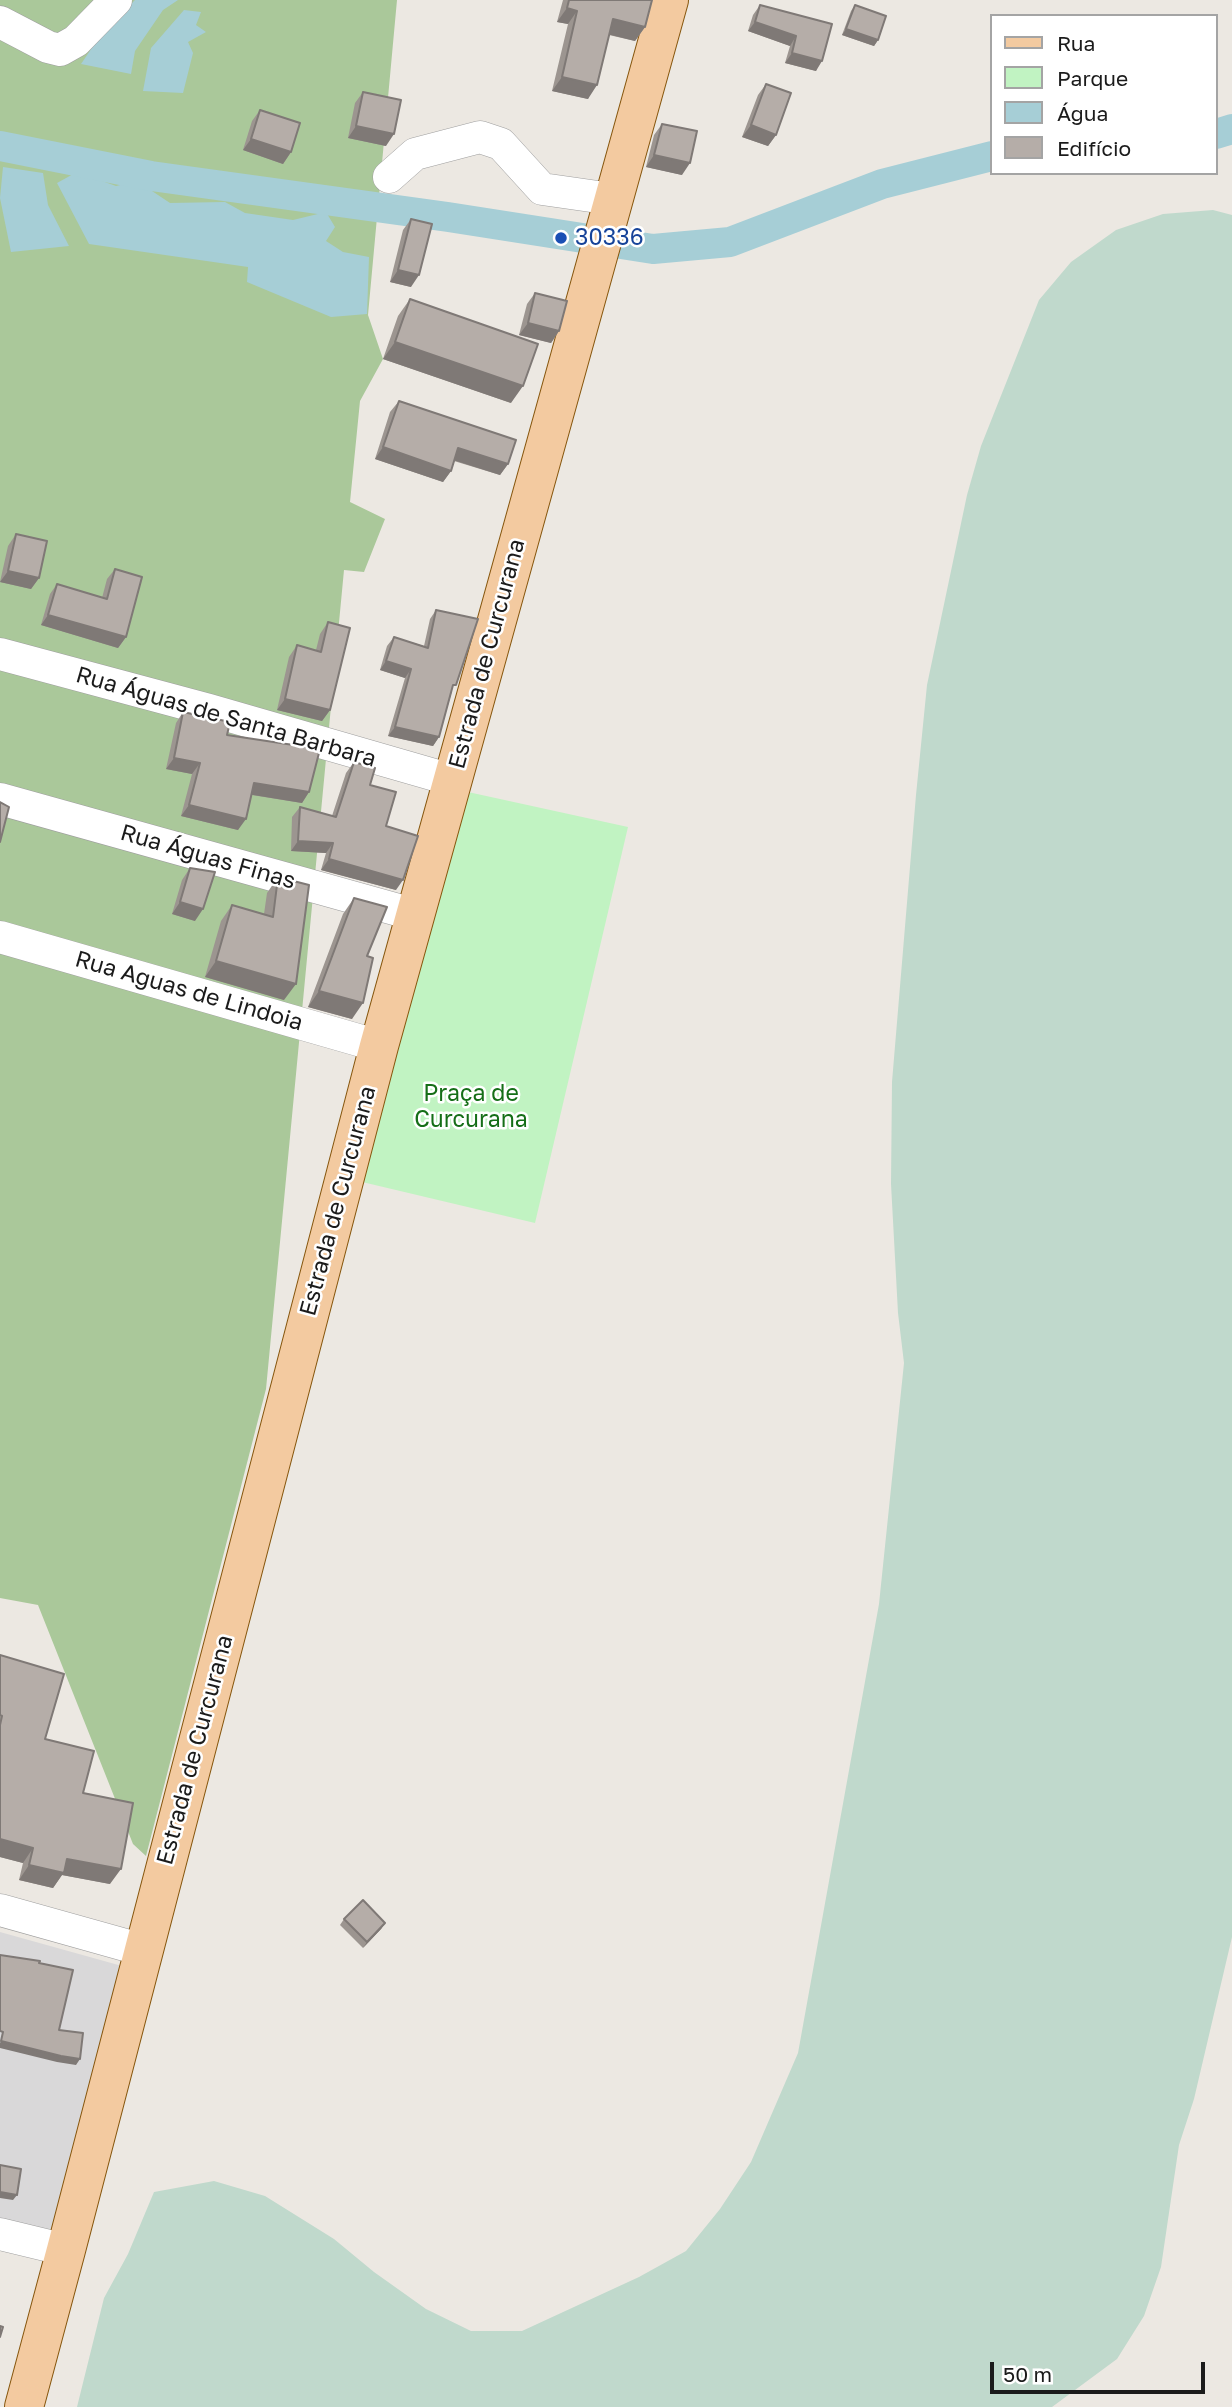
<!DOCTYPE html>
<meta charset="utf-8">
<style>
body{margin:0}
#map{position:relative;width:1232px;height:2407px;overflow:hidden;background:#ece8e2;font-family:"Golos Text",sans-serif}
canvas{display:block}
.legend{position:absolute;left:990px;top:14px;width:228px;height:161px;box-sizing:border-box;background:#fff;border:2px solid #a4a4a4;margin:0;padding:9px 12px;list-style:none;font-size:21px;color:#1b1b1b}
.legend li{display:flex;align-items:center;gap:14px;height:35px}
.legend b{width:35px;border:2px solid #a4a4a4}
.scale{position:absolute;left:990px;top:2362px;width:215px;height:32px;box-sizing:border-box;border:4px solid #1b1b1b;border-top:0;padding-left:9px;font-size:21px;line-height:24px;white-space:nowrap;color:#1b1b1b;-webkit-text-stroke:5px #fff;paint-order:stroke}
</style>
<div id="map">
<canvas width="1232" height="2407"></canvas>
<ul class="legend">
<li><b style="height:9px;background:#f3caa0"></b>Rua</li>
<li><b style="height:19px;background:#c1f3c2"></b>Parque</li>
<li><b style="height:19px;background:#a6ced6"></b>Água</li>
<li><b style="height:19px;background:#b5ada8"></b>Edifício</li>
</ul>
<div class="scale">50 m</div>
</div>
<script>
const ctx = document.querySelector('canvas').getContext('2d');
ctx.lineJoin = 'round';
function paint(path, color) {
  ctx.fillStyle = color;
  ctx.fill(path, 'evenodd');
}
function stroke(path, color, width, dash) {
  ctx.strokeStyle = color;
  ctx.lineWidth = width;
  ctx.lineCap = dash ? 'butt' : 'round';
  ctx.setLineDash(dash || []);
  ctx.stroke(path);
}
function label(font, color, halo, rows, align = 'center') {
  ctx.font = font + ' "Golos Text",sans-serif';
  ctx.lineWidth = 5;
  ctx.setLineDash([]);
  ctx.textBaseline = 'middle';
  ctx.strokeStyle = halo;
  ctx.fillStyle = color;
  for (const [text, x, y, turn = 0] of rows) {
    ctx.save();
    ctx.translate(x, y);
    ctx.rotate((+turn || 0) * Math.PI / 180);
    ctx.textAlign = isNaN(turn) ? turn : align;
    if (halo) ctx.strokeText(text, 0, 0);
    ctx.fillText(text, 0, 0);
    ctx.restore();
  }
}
const residential = new Path2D(`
 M0,1932l122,34 -67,270 -55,-14z`);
const forest = new Path2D(`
 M0,0h397l-29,315 15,44 -23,42 -10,101 35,17 -21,53 -20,-2 -78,819 -120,467 -13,-12 -95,-239 -38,-7z`);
const wetland = new Path2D(`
 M1213,210l19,5v1722l-38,162 -15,46 -18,122 -17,49 -27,43 -65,48h-975l27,-109 24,-44 26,-62 60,-11 51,15 69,43 40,33 52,37 45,22h51l117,-54 47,-26 34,-42 31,-47 47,-109 81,-449 25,-241 -6,-50 -7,-129 1,-102 24,-287 11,-110 40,-190 14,-49 58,-146 32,-38 45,-32 47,-16z`);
const park = new Path2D(`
 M468,792l160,35 -93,396 -177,-42z`);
const water = new Path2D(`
 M135,0h43l-15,10 -28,41 -4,23 -50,-10 21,-31z
 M184,10l17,2 -5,13 10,7 -18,10 5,11 -10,40 -40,-2 8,-43z
 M3,167l40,6 5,32 21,41 -58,6 -11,-54z
 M77,172l39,14 21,-5 33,22 55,-1 20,11 48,7 33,-8 9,15 -9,14 17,11 26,5 -2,57 -36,3 -84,-35 1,-15 -159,-23 -32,-61z`);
const canal = new Path2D(`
 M1216,134l16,-5
 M0,146l151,30 297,41 205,32 77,-7 152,-58 110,-28`);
const street = new Path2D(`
 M0,22l48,25 12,3 16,-9 40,-41
 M389,177l26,-23 65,-17 21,7 41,45 70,10
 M0,654l209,56 243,70
 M0,799l416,116
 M0,937l379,109
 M0,1910l143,40
 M0,2234l66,16`);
const primary = new Path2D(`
 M24,2407l42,-157 313,-1204 290,-1046`);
const wall = new Path2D(`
 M563,0h89l-7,27 -10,14 -26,-6 -21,64 -36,-8 16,-67 -11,-2z
 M760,5l72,19 -16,47 -31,-8 5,-17 -42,-15 5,-16z
 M855,5l23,35 -4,6 -32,-11 9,-24z
 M766,84l10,51 -8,11 -26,-9 16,-42z
 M363,92l23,54 -38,-8 7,-35z
 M260,110l31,42 -8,12 -40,-14 9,-29z
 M662,124l20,51 -36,-8 8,-32z
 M411,219v68l-21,-5 13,-52z
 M535,293l24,38 -8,12 -32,-8 8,-31z
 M410,299l101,104 -128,-44 15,-43z
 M399,401l109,63 -8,11 -46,-14 -3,10 -8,11 -68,-23 15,-47z
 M16,534l23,44 -8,11 -31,-7 8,-36z
 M115,569l11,68 -8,11 -77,-23 9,-31 7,-10 45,14 5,-19z
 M436,610l16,81 -13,46 -6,9 -45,-10 17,-58 -25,-8 7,-24 7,-9 30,9 6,-27z
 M328,622l2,88 -8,11 -45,-11 12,-53 8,-12 19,5 4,-16z
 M183,712l44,23 82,57 -7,11 -50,-8 -14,35 -57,-14 11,-42 -26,-5 10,-46z
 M354,762l16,23 16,41 10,64 -75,-20 5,-17 -35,-2 1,-34 8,-10 32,9 14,-43z
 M190,868l5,53 -23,-7 10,-34z
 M278,877l6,123 -79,-23 16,-56 11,-16 32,9 3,-21z
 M354,898l13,58 -15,63 -44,-12 35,-93z
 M0,1655l45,84 38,54 27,91 -48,-9 -9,13 -34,-8 4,-17 -23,-6z
 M344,1919l41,4 -4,6 -18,19 -23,-23z`);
const shadedWall = new Path2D(`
 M567,8l10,3 -9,13 -11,-2z
 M613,19l32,8 -10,14 -32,-8z
 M755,22l41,14 -6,10 -42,-15z
 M846,29l32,11 -4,6 -32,-11z
 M792,53l30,8 -6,10 -31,-8z
 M562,77l35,8 -9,14 -36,-8z
 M751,125l25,10 -8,11 -26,-9z
 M356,126l38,8 -8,12 -38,-8z
 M251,139l40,13 -8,12 -40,-14z
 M654,155l36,8 -8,12 -36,-8z
 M398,270l21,5 -8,12 -21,-5z
 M528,323l31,8 -8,12 -32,-8z
 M395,342l128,44 -12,17 -128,-44z
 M383,447l68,24 -8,11 -68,-23z
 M458,448l50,16 -8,11 -50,-16z
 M8,571l31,7 -8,11 -31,-7z
 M48,615l78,22 -8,11 -77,-23z
 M386,661l25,8 -6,9 -25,-8z
 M285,699l45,11 -8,11 -45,-11z
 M395,727l44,10 -6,9 -45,-10z
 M174,758l26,5 -8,11 -26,-5z
 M254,783l55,9 -7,11 -55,-9z
 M189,805l57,14 -8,11 -57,-14z
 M298,841l35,2 -7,10 -35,-2z
 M329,859l74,21 -7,10 -75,-20z
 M180,902l23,7 -8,12 -23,-7z
 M216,961l80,23 -12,16 -79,-23z
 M319,991l44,12 -11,16 -44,-12z
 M0,1839l33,9 -10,15 -23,-6z
 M67,1859l54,10 -11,15 -48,-9 -9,13 -34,-8 10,-15z
 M385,1923l-4,6 -18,19 4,-6z
 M1,2041l79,18 -4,6 -19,-3 -57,-14v-5z
 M0,2192l17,3 -4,5 -13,-2z`);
const building = new Path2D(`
 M569,0h83l-7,27 -32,-8 -16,66 -35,-8 15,-66 -10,-3z
 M760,5l72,19 -10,37 -30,-8 4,-17 -41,-14z
 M855,5l31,11 -8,24 -32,-11z
 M766,84l25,9 -15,42 -25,-10z
 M363,92l38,8 -7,34 -38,-8z
 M260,110l40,13 -9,29 -40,-13z
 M662,124l35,7 -7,32 -36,-8z
 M411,219l21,5 -13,51 -21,-5z
 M535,293l32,8 -8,30 -31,-8z
 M410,299l128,45 -15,42 -128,-44z
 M399,401l117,39 -8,24 -50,-16 -7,23 -68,-24z
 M16,534l31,7 -8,37 -31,-7z
 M115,569l27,8 -16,60 -78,-22 9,-31 50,15z
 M436,610l42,9 -22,66h-3l-14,52 -44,-10 16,-58 -25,-8 8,-24 34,11z
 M328,622l22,6 -20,82 -45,-11 12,-54 24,7z
 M183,712l47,10 -3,13 93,14 -11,43 -55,-9 -8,36 -57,-14 11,-42 -26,-5z
 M354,762l21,6 -5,17 26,7 -10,34 32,10 -15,44 -74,-21 4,-16 -35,-2 2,-34 36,10z
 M0,802l9,5 -9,35z
 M190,868l25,4 -12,37 -23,-7z
 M278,877l31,8 -13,99 -80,-23 16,-56 41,12z
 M354,898l33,9 -20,49 6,2 -10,45 -44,-12z
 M0,1655l64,19 -19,65 49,12 -11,42 50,10 -12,66 -54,-10 -3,14 -35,-8 4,-17 -33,-9v-114l2,-9 -2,-1z
 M363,1900l22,23 -18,19 -23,-23z
 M0,1955l40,6 -1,2 34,7 -14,60 24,3 -3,26 -19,-3 -60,-15 2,-9 -3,-1z
 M0,2165l21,4 -4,26 -17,-3z
 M0,2326l3,1 -3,10z`);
const markers = [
 [561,238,7,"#1a4fb4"]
];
const transitNames = [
 ["30336",575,238]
];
const streetNames = [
 ["Estrada de Curcurana",487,654,-75],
 ["Rua Águas de Santa Barbara",226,717,16],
 ["Rua Águas Finas",208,857,16],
 ["Rua Aguas de Lindoia",189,991,16],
 ["Estrada de Curcurana",338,1201,-75],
 ["Estrada de Curcurana",195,1750,-75]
];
const parkNames = [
 ["Praça de",471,1094],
 ["Curcurana",471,1120]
];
paint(residential, '#d9d8d9');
paint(forest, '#aac89a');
paint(wetland, '#c0d9cc');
paint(park, '#c1f3c2');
paint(water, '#a6ced6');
stroke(canal, '#a6ced6', 30);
stroke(street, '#9f9f9f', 33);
stroke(primary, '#86560d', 40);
stroke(street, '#fff', 32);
stroke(primary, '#f3caa0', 38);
paint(wall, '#9c9590');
paint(shadedWall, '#7f7976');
paint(building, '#b5ada8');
stroke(building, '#7f7976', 2);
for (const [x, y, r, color] of markers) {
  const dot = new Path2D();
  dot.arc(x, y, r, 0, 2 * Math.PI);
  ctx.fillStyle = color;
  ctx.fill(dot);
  stroke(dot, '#fff', 2.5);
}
label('23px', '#164399', '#fff', transitNames, 'left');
label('23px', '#1b1b1b', '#fff', streetNames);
label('23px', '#156e17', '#fff', parkNames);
</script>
